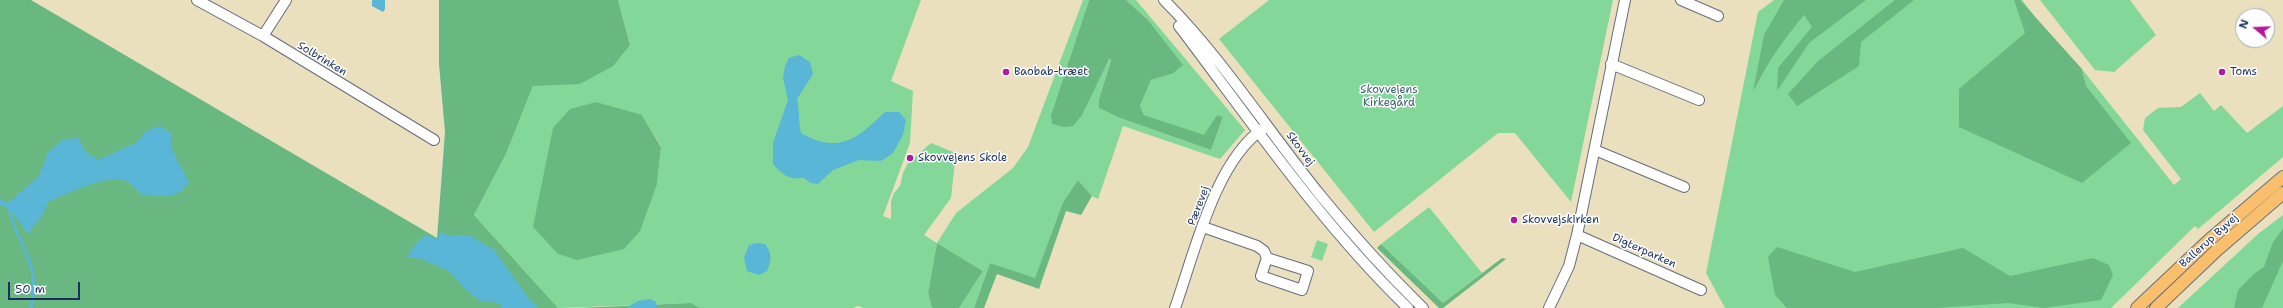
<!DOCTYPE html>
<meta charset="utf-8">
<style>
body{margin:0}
#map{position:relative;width:2283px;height:308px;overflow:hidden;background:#ebe0bd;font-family:"Shantell Sans",sans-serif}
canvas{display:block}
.north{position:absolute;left:2235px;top:8px;width:40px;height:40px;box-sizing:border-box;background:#fff;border:1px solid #a4acbf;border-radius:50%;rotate:289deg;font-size:11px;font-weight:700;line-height:16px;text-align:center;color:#1b2f5e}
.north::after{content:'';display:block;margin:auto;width:14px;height:18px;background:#b5179e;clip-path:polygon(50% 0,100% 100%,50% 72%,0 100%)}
.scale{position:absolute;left:8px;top:282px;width:72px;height:18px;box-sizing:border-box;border:2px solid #1b2f5e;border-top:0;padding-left:5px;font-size:12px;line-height:14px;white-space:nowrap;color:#1b2f5e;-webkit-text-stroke:3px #fff;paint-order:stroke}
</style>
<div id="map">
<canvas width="2283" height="308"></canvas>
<div class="north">N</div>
<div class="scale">50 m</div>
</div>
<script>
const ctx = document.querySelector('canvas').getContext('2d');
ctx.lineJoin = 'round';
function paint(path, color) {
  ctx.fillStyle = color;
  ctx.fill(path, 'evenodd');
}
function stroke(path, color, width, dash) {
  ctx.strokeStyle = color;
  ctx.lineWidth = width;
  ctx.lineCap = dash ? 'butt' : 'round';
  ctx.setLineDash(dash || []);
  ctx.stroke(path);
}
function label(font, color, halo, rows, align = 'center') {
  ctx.font = font + ' "Shantell Sans",sans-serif';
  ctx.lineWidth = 3;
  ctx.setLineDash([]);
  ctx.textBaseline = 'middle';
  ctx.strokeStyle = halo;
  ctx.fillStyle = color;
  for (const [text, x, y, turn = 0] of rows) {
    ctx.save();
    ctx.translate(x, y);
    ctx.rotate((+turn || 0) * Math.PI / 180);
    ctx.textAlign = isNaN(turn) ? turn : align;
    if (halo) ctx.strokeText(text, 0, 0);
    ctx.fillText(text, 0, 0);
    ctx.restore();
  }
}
const green = new Path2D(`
 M618,0h303l-30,81 22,10 -3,52 -27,73 8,3v-18l3,-8 6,-7 3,-13 5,-10 23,-20 27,11 -3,7 -4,37 -27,37 13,8 19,-30 57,-45 15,-21 55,-147h6l-38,115 55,-54 5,-2 -12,40v9l21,10 91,32 12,-33 -6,-2 -13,21 -60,-21 -4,-9 11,-26 21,-6 -25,-55 -21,-19h10l109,130 -25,29 -97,-33 -25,73 -6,-3 -14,-16 -15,22 -28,77 -45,-16 -16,45h-15l24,-37 -46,-28 -9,50 4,15h-68l-6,-2 -5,2h-153l-9,-5 -133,5 -84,-93 32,-61 27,-68 14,-2 83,-39zM642,115l19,31 -4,38z
 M1269,0h344l-42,202 -56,-69h-17l-124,99 -155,-193z
 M1774,0h248l63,81 -3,-12 92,116 7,-6 -38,-49 2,-12 13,-10 23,-1 19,-14 14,18 7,-6 26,28 36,-27v51l-85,72 -3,-3 -84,82h-386l-19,-35 52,-261z
 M2040,0h90l26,35 -42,37 -19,-2z
 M1429,207l53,66 -39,30 -62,-59z
 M2283,215v93h-105l80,-74z
 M1317,240l11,4 -6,17 -11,-4z`);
const forest = new Path2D(`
 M0,0h31l406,238 8,-106 -6,-68v-64h179l12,45 -17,21 -33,18 -47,2 -27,68 -32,61 84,93h-558z
 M1089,0h37l21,19 36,46 -11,9 -21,6 -11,26 4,9 60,20 13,-20 6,2 -12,33 -91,-32 -21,-10v-9l12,-39 -2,-1 -27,56 -9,11 -8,1 -13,-3 -1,-9z
 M1784,0h82l-57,43 -32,48 1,-23 34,-41 -8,-12c-21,25 -37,48 -51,77l11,-57z
 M1895,0h19l-53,42 -2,24 -62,40 -9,-12 30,-33z
 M2014,0h6l62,69 4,17 45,57 -49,40 -123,-56v-38l66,-56z
 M596,102l46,13 19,32 -4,37 -17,47 -16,18 -47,11 -19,-6 -25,-27 20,-99 17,-19z
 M1078,180l14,16 -11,19 -15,-4 -27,78 -42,-15 -13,34h-10l16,-45 45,15 28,-76z
 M2283,229v32l-21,47h-28l4,-18 16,-16 10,-7 9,-25z
 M937,243l46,28 -24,37h-27l-4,-15z
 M1381,244l62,59 59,-45 4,1 -63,49h-4l-62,-60z
 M1777,247l78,25 108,-24 47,28 83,-18 16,7 4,10 -12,25 -57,8 -36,-5 -71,5h-150l-12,-13 -7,-38z
 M691,303l9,5h-123z`);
const water = new Path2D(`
 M372,0h13v9l-2,3 -11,-6z
 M799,55l11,7 3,12 -16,25c3,12 1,22 4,34 38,22 57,5 84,-21h14l7,8 -3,15 -10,18 -12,8 -22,-1 -26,10 -15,14 -7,-1 -7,-5c-15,2 -21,-3 -31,-14v-21l15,-43 -5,-22 2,-12 4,-8z
 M160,126l12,8 -1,14 18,34c-11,19 -30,14 -49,12 -4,-6 -9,-11 -16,-14 -15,-6 -61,15 -76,22l-5,12 -15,20 -18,-25 -10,-4v-6l8,4 31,-27 9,-24 16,-13 14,-1 9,15 11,7 39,-18 9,-11z
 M440,231l8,5 21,-1 25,15 36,50 9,8h-38v-3l-11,-4 -8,1 -16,-12 -17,-19 -28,-12 -13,-2 3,-7 13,-15 14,4z
 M758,243l7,1c8,11 6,16 2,27l-8,4 -12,-4 -3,-13 5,-13z
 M650,299l6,3 1,6h-31l12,-7z`);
const stream = new Path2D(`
 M9,209c10,42 32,50 22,99`);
const minor = new Path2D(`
 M197,0l66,36 171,104
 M1164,0c59,59 104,131 157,196 32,39 66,77 102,112
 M1681,0l37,16
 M1179,26c73,96 142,198 229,282
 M263,36l23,-36
 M1611,64l88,36
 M1595,150l89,37
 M1203,227l54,19 7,5 3,7 41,13 -6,19 -41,-14 6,-18
 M1577,235l124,55
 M1175,308c19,-53 40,-148 89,-180
 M1549,308l20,-42 8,-31 48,-235`);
const major = new Path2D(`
 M2137,308l71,-67 75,-64
 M2156,308l61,-58 66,-57`);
const markers = [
 [1006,72,4,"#b5179e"],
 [2222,72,4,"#b5179e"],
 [910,158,4,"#b5179e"],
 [1514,220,4,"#b5179e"]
];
const streetNames = [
 ["Solbrinken",322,59,31],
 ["Skovvej",1300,149,53],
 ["Pærevej",1199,206,-69],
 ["Ballerup Byvej",2209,241,-42],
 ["Digterparken",1644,251,24]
];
const poiNames = [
 ["Baobab-træet",1014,72],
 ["Toms",2230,72],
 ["Skovvejens Skole",918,158],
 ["Skovvejskirken",1522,220]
];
const parkNames = [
 ["Skovvejens",1389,90],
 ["Kirkegård",1389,103]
];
paint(green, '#82d799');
paint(forest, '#69b881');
paint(water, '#59b6d7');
stroke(stream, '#59b6d7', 3);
stroke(minor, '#646d7f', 12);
stroke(major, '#646d7f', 14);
stroke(minor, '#fff', 10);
stroke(major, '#f9bf6d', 12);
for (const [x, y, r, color] of markers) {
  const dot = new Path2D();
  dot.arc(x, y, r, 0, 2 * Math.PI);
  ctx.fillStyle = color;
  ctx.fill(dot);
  stroke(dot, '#fff', 1.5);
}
label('11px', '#1b2f5e', '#fff', streetNames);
label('11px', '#1b2f5e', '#fff', poiNames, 'left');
label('11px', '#3a6170', '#fff', parkNames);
</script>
